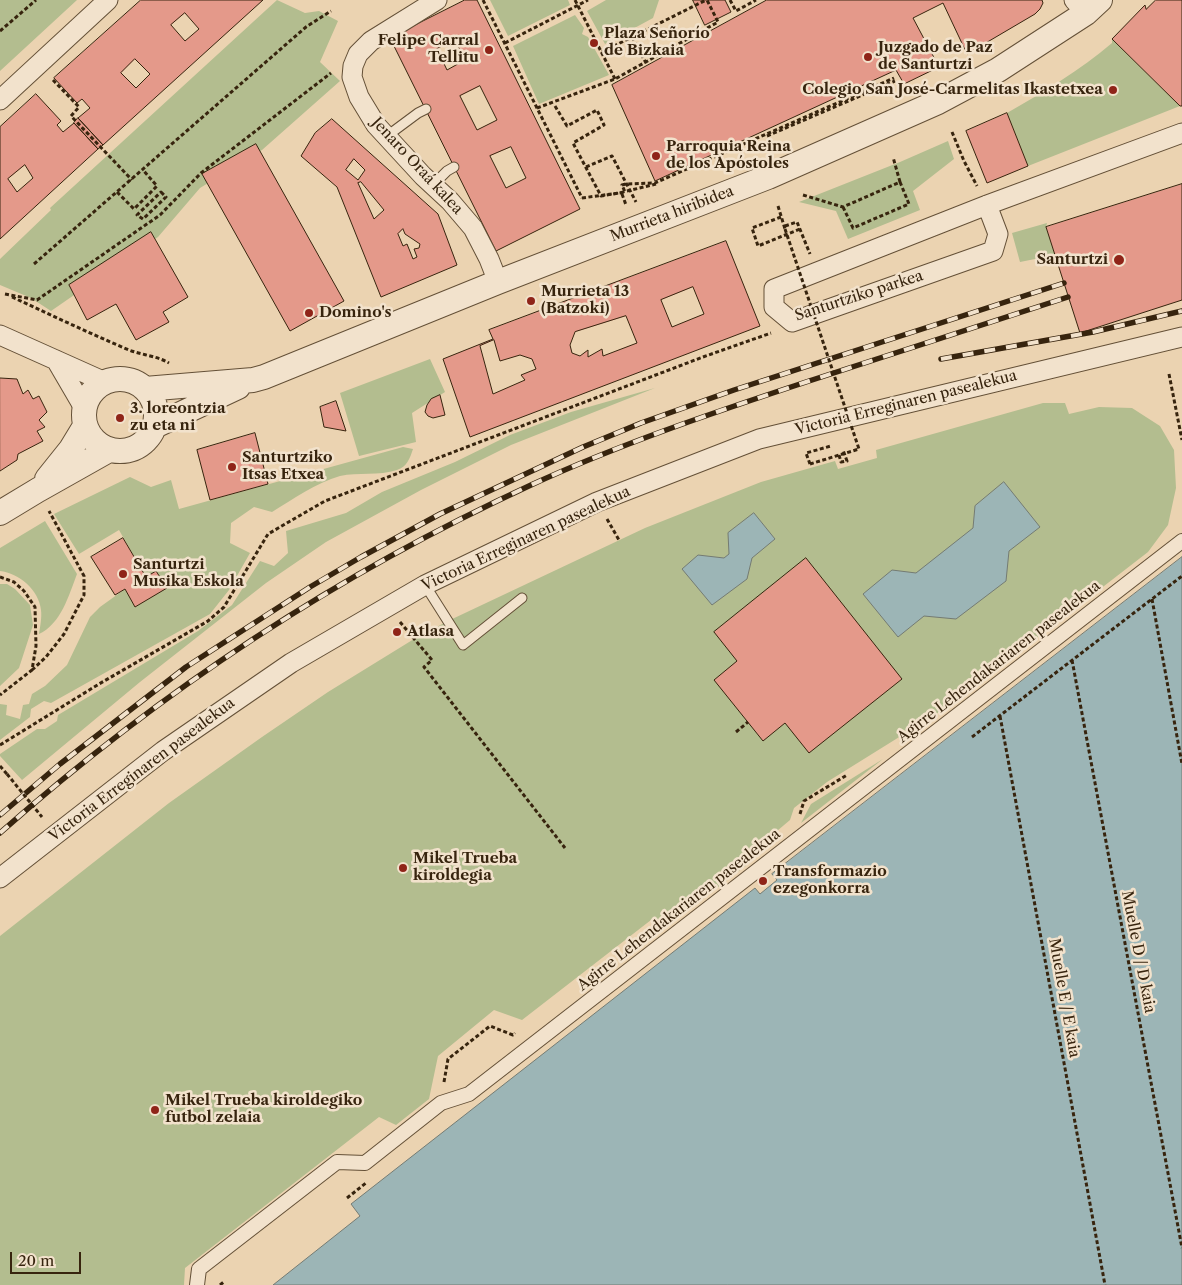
<!DOCTYPE html>
<meta charset="utf-8">
<style>
body{margin:0}
#map{position:relative;width:1182px;height:1285px;overflow:hidden;background:#ebd3b1;font-family:"Libre Caslon Text",serif}
canvas{display:block}
.scale{position:absolute;left:10px;top:1252px;width:71px;height:22px;box-sizing:border-box;border:2px solid #37240e;border-top:0;padding-left:6px;font-size:15px;line-height:18px;white-space:nowrap;color:#37240e;-webkit-text-stroke:4px #f2e2cc;paint-order:stroke}
</style>
<div id="map">
<canvas width="1182" height="1285"></canvas>
<div class="scale">20 m</div>
</div>
<script>
const ctx = document.querySelector('canvas').getContext('2d');
ctx.lineJoin = 'round';
function paint(path, color) {
  ctx.fillStyle = color;
  ctx.fill(path, 'evenodd');
}
function stroke(path, color, width, dash) {
  ctx.strokeStyle = color;
  ctx.lineWidth = width;
  ctx.lineCap = dash ? 'butt' : 'round';
  ctx.setLineDash(dash || []);
  ctx.stroke(path);
}
function label(font, color, halo, rows, align = 'center') {
  ctx.font = font + ' "Libre Caslon Text",serif';
  ctx.lineWidth = 5;
  ctx.setLineDash([]);
  ctx.textBaseline = 'middle';
  ctx.strokeStyle = halo;
  ctx.fillStyle = color;
  for (const [text, x, y, turn = 0] of rows) {
    ctx.save();
    ctx.translate(x, y);
    ctx.rotate((+turn || 0) * Math.PI / 180);
    ctx.textAlign = isNaN(turn) ? turn : align;
    if (halo) ctx.strokeText(text, 0, 0);
    ctx.fillText(text, 0, 0);
    ctx.restore();
  }
}
const green = new Path2D(`
 M0,0h77l-77,71z
 M277,0l28,13 14,-2 19,10 -18,41 20,19 -78,69 -62,38 -42,49 -107,74 -20,-13 -31,-13v-26l51,-49 -1,-2z
 M490,0h78l2,5 -62,31z
 M606,0h53l-6,18 -48,26 -18,-33z
 M575,15l9,13 -2,6 6,3 21,38 -70,29 -26,-58z
 M1112,39l68,67 -152,60 -21,-53c37,-21 73,-43 105,-70z
 M948,141l6,18 -41,32 7,19 -72,29 -12,-28 -37,-9 101,-40z
 M1047,223l-1,4 9,28 -35,7 -8,-29z
 M430,359l15,33 -33,21 4,29 -57,14 -19,-63z
 M655,388l-144,57 -90,45 -95,52 -60,41 -126,99 -118,98 -22,-24v-2l37,-25h8l12,-8 1,-6 140,-84 34,-26 28,-44 14,5 14,-13 -2,-22 60,-18 36,-21 73,-30 55,-27 61,-23z
 M1043,403h22l4,11 30,-7 33,1 28,18 14,24 2,38 -8,37 -20,27 -199,154 -122,76 -33,26 -4,12 -26,22 -3,12 -101,78 -9,-12 -129,100 -28,-10 -56,46 -9,43 -33,26 -17,-8 -194,151 -1,17h-184v-349l169,-133 93,-66 66,-45 86,-53 34,-18 197,-93 116,-46 74,-21 3,8 39,-11 -1,-8z
 M403,447l10,2c-3,9 -6,18 -16,21 -18,6 -39,2 -57,6 -24,7 -47,23 -68,36l-18,-5 -23,16 -1,20 20,10 -21,37 -19,24 -159,89 -7,-2 -13,8 -1,8 -30,23v-36l7,1 -1,10 14,4 3,-14 6,-1 3,-10 13,-8 22,-21 23,-48 10,-10 25,-18 11,17 30,-18 -10,-17 -10,6 -27,-47 -40,24 -25,-40 76,-37 21,10 20,-7 8,29z
 M45,521l32,53c-8,21 -16,50 -38,60 1,-7 3,-16 2,-24 -2,-20 -22,-37 -41,-39v-23z
 M0,584h7l8,5 15,16 3,20 -14,43 -19,18z
 M883,759l-82,64 10,-19z`);
const water = new Path2D(`
 M1004,482l36,45 -31,24 -3,30 -50,38 -32,-3 -26,21 -35,-43 29,-24 24,3 57,-45 2,-22z
 M754,513l21,26 -23,19 -5,21 -35,26 -30,-36 16,-14 26,3 5,-4 -1,-21z
 M1182,557v728h-909l87,-69 -9,-12 404,-316 5,6 17,-14 -5,-6z`);
const building = new Path2D(`
 M141,0h122l-160,145 -25,-27 12,-10 -8,-9 -5,4 -23,-25zM185,13l14,16 -14,12 -14,-16zM135,59l15,15 -14,14 -15,-15z
 M465,0h12l103,209 -84,42 -106,-213zM455,40l10,20 -18,10 -10,-21zM480,86l17,34 -20,10 -17,-34zM511,147l15,31 -20,10 -16,-32z
 M693,0h32l6,12 -26,13z
 M767,0h275l1,3 -3,6 -5,5 -68,40 -24,-51 -30,15 26,49 -35,17 -8,-14 -241,111 -43,-96z
 M1156,0h26v106h-2l-68,-67 33,-34 1,4z
 M36,94l25,27 -4,4 6,7 11,-9 24,26 -98,90v-112zM25,165l8,13 -16,14 -9,-13z
 M1007,113l21,53 -41,17 -21,-52z
 M78,118l25,27 -5,4 -24,-26z
 M332,119l106,95 19,51 -76,32 -44,-110 -36,-31 14,-23zM354,159l11,11 -7,10 -12,-10zM361,182l23,28 -10,9 -16,-36zM403,229l2,5 15,10 -1,4 -5,1 3,8 -4,2 -6,-15 -4,2 -5,-12z
 M256,144l88,157 -54,30 -88,-157z
 M1182,184v116l-102,33 -34,-106z
 M151,232l37,65 -25,15 6,10 -33,18 -20,-36 -29,16 -18,-35z
 M726,241l34,85 -290,111 -27,-78 50,-20 -4,-9zM693,287l11,27 -32,13 -11,-27zM626,316l11,27 -34,13 -1,-7 -14,8v-7l-8,6 -8,-3 -2,-8 5,-13zM494,340l6,21 20,-6 12,4 4,10 -15,6 4,5 -32,14 -13,-48z
 M0,378l17,1 6,15 5,-4 5,9 6,-3 8,16 -8,8 6,7 -8,4 6,10 -25,13 -1,6 -17,11z
 M440,395l5,20 -12,3 -5,-2 -3,-4 2,-7 4,-6z
 M336,401l10,30 -22,-4 -4,-20z
 M255,433l13,51 -58,16 -13,-50z
 M123,538l23,39 10,-6 11,17 -32,19 -10,-18 -10,6 -24,-38z
 M806,558l96,121 -93,74 -24,-30 -22,18 -49,-61 23,-19 -23,-29z`);
const path = new Path2D(`
 M483,0l99,198
 M575,0l40,79
 M730,0l6,11 20,-11
 M0,31l36,-31
 M632,37l14,26
 M505,43l83,-43
 M602,52l104,-52
 M53,80l26,27 -8,9 61,64
 M555,106l12,20 30,-16 7,15 -31,18 28,53 24,-4 -3,-7 4,-1 29,-1 239,-105
 M537,108l78,-29 103,-57 -11,-22
 M952,132l12,29 13,25
 M767,136l128,-55
 M586,167l26,-11 24,46
 M117,192l17,17 23,-23 -14,-16
 M161,192l5,5 -23,22 -6,-4z
 M622,194l4,11
 M803,195l40,12 57,-25 -7,-25
 M778,206l7,23
 M843,207l10,21 56,-24 -9,-22
 M781,217l-29,11 6,18 42,-17
 M785,226l12,-4 13,32
 M34,264l272,-237 25,-16
 M5,294l32,6 123,-85 41,-42 130,-100
 M12,297c39,18 77,36 117,53 13,5 28,6 40,13
 M1169,374l13,66
 M839,455l2,7 6,-1 -4,-11
 M810,464l-4,-11 25,-7
 M607,519l12,21
 M0,577l14,5 10,9 11,16 1,39 -4,24 -32,25
 M1152,599l30,165
 M400,622l32,38 -8,7 141,181
 M1072,660l110,588
 M32,670l14,-13 18,-23 20,-39v-19l-35,-65
 M1000,716l105,569
 M736,732l12,-10
 M972,737l210,-161
 M0,745l99,-61 109,-63 16,-14 44,-73 57,-33 378,-144 68,-24
 M0,766l7,8
 M800,814l4,-13 43,-26
 M444,1082l4,-23 42,-33 23,9 2,-2
 M347,1198l19,-15
 M220,1285l5,-4`);
const service = new Path2D(`
 M387,136l31,-23 8,-4
 M433,185l14,-14 7,-4
 M425,585l38,60 59,-47`);
const pedestrian = new Path2D(`
 M197,1285l2,-16 138,-107 28,1 76,-60 28,-9 713,-553`);
const minor = new Path2D(`
 M437,0l-66,41 -13,13 -5,12 -1,11 7,20 17,28 47,51 27,25 23,27 16,31 9,23
 M1074,0l12,13
 M0,100l108,-100
 M987,205l11,29 -5,17 -201,71 -18,-15v-18l213,-84 195,-72
 M0,335l105,47
 M56,360l28,48
 M0,878l163,-127 128,-88 134,-78 172,-83 162,-63 423,-102`);
const tertiary = new Path2D(`
 M84 415a36 36 0 1 1 72 0a36 36 0 1 1-72 0Z
 M145,389l108,-9 11,-3 234,-95 270,-105 170,-75 60,-32 88,-57 14,-13
 M155,426l83,-39
 M47,479l24,-30 14,-23
 M0,513l38,-23 71,-40`);
const rail = new Path2D(`
 M941,359l152,-27 89,-21
 M0,815l60,-51 126,-97 124,-80 51,-30 79,-43 143,-67 58,-24 93,-33 330,-107
 M0,833c159,-141 338,-259 531,-348 89,-41 184,-73 278,-104 86,-28 173,-56 259,-84`);
const pathBridge = new Path2D(`
 M582,198l37,-5 37,-9
 M785,229l74,220 -49,15
 M7,774l35,43`);
const markers = [
 [594,43,5,"#8f2418"],
 [489,50,5,"#8f2418"],
 [868,57,5,"#8f2418"],
 [1113,90,5,"#8f2418"],
 [656,156,5,"#8f2418"],
 [1119,260,6,"#8f2418"],
 [531,301,5,"#8f2418"],
 [309,313,5,"#8f2418"],
 [120,418,5,"#8f2418"],
 [232,467,5,"#8f2418"],
 [123,574,5,"#8f2418"],
 [397,632,5,"#8f2418"],
 [403,868,5,"#8f2418"],
 [763,881,5,"#8f2418"],
 [155,1110,5,"#8f2418"]
];
const poiNames = [
 ["Plaza Señorío",604,34],
 ["de Bizkaia",604,51],
 ["Felipe Carral",479,41,"right"],
 ["Tellitu",479,58,"right"],
 ["Juzgado de Paz",878,48],
 ["de Santurtzi",878,65],
 ["Colegio San José-Carmelitas Ikastetxea",1103,90,"right"],
 ["Parroquia Reina",666,147],
 ["de los Apóstoles",666,164],
 ["Santurtzi",1108,260,"right"],
 ["Murrieta 13",541,292],
 ["(Batzoki)",541,309],
 ["Domino's",319,313],
 ["3. loreontzia",130,409],
 ["zu eta ni",130,426],
 ["Santurtziko",242,458],
 ["Itsas Etxea",242,475],
 ["Santurtzi",133,565],
 ["Musika Eskola",133,582],
 ["Atlasa",407,632],
 ["Mikel Trueba",413,859],
 ["kiroldegia",413,876],
 ["Transformazio",773,872],
 ["ezegonkorra",773,889],
 ["Mikel Trueba kiroldegiko",165,1101],
 ["futbol zelaia",165,1118]
];
const streetNames = [
 ["Jenaro Oraá kalea",417,166,47],
 ["Murrieta hiribidea",672,214,-21],
 ["Santurtziko parkea",859,296,-18],
 ["Victoria Erreginaren pasealekua",906,403,-14],
 ["Victoria Erreginaren pasealekua",526,539,-25],
 ["Agirre Lehendakariaren pasealekua",999,662,-38],
 ["Victoria Erreginaren pasealekua",142,770,-37],
 ["Agirre Lehendakariaren pasealekua",679,910,-38],
 ["Muelle D / D kaia",1138,952,79],
 ["Muelle E / E kaia",1064,998,80]
];
paint(green, '#b3bd8f');
paint(water, '#9cb5b6');
stroke(water, '#747b73', 1);
paint(building, '#e4998a');
stroke(building, '#37240e', 1);
stroke(service, '#645037', 11);
stroke(pedestrian, '#645037', 16);
stroke(minor, '#645037', 21);
stroke(tertiary, '#645037', 26);
stroke(path, '#37240e', 3, [4, 2.5]);
stroke(service, '#f2e2cc', 9);
stroke(pedestrian, '#f2e2cc', 14);
stroke(minor, '#f2e2cc', 19);
stroke(tertiary, '#f2e2cc', 24);
stroke(rail, '#37240e', 5.5);
stroke(rail, '#f2e2cc', 4, [11]);
stroke(pathBridge, '#37240e', 3, [4, 2.5]);
for (const [x, y, r, color] of markers) {
  const dot = new Path2D();
  dot.arc(x, y, r, 0, 2 * Math.PI);
  ctx.fillStyle = color;
  ctx.fill(dot);
  stroke(dot, '#f2e2cc', 2);
}
label('bold 15px', '#37240e', '#f2e2cc', poiNames, 'left');
label('15px', '#37240e', '#f2e2cc', streetNames);
</script>
